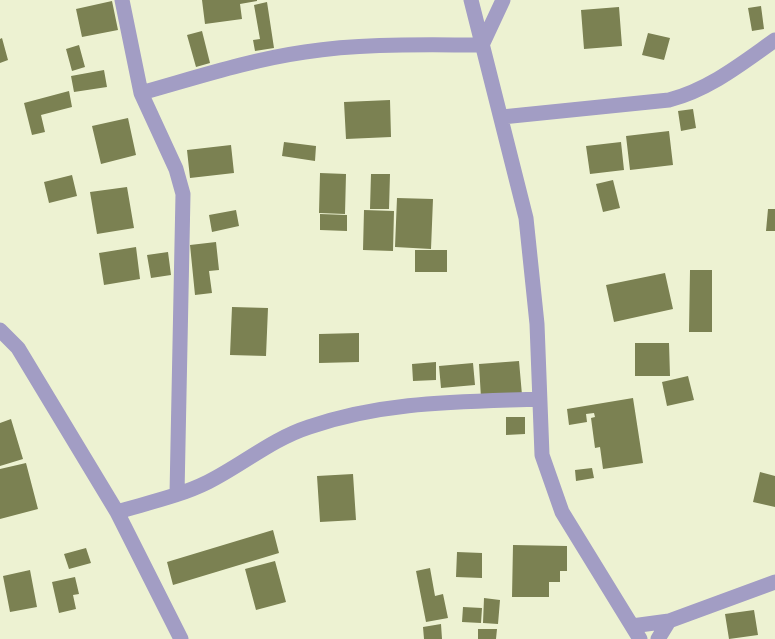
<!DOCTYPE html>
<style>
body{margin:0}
canvas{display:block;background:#edf2d2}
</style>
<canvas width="775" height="639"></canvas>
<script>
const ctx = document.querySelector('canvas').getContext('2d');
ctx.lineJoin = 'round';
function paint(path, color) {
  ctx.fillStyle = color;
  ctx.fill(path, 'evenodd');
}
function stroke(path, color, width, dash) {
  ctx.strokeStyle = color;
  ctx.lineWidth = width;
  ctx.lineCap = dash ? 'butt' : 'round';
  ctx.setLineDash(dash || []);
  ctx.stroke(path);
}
const building = new Path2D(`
 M202,0h55v1l-17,3 2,15 -37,5z
 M112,1l6,29 -36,7 -6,-28z
 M267,2l7,46 -19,3 -2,-11 7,-1 -6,-34z
 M761,6l3,23 -12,2 -4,-23z
 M619,7l3,39 -38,3 -3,-39z
 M202,31l8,32 -14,4 -9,-32z
 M648,33l22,5 -6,22 -22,-5z
 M2,38l6,22 -8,3v-24z
 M79,45l6,22 -13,4 -6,-22z
 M104,70l3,17 -33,5 -3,-16z
 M69,91l3,16 -31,8 4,17 -13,3 -8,-32z
 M390,100l1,37 -45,2 -2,-37z
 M693,109l3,19 -15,3 -3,-20z
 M128,118l8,37 -35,9 -9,-38z
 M669,131l4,34 -43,5 -4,-34z
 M284,142l32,4 -1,15 -33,-5z
 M621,142l3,28 -34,4 -4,-28z
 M231,145l3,28 -44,5 -3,-28z
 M320,173l26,1 -1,40 -26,-1z
 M371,174h19l-1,35h-19z
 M72,175l5,21 -28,7 -5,-21z
 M613,180l7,28 -17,4 -7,-28z
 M127,187l7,41 -37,6 -7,-42z
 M397,198l36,1 -2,50 -36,-2z
 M768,209h7v22h-9z
 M236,210l3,16 -27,6 -3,-17z
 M364,210l30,1 -1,40 -30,-1z
 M320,214l27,1v16l-27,-1z
 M216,242l3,28 -10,1 3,22 -17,2 -5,-50z
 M136,247l4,32 -36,6 -5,-32z
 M415,250h32v22h-32z
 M168,252l3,23 -20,3 -4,-23z
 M690,270h22v62h-23z
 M665,273l8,36 -59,13 -8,-37z
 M232,307l36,1 -2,48 -36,-1z
 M359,333v29l-40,1v-29z
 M635,343h34l1,33h-35z
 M519,361l3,34 -41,3 -2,-34z
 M436,362v18l-23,1 -1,-17z
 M473,363l2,22 -34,3 -2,-22z
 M688,376l6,24 -27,6 -5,-24z
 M633,398l10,65 -40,6 -3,-22 -5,1 -4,-30 4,-1 -1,-4 -8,1 1,8 -18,3 -2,-16z
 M506,417h19v17l-19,1z
 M11,419l12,40 -23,7v-43z
 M26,463l12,46 -38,10v-50z
 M592,468l2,10 -18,3 -1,-11z
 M760,472l15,4v31l-22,-5z
 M353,474l3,46 -36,2 -3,-46z
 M273,530l6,23 -106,32 -6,-23z
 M513,545l54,1v25h-7v11h-11v15h-37z
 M86,548l5,15 -22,6 -5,-15z
 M457,552l25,1v25l-26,-1z
 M275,561l11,41 -30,8 -11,-41z
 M430,568l5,28 8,-2 5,24 -22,4 -10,-51z
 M30,570l7,37 -27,5 -7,-36z
 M75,577l4,17 -6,1 3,14 -17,4 -7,-31z
 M484,598l16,2 -2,24 -15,-1z
 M463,607l19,1 -1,15 -19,-1z
 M754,610l4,25 -29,4 -4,-25z
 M441,624l1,15h-18l-1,-12z
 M478,629h19l-1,10h-18z`);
const minor = new Path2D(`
 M122,0l19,93 35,76 7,25 -6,300
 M471,0l55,218 11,106 5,131 20,57 78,127
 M141,93c54,-15 108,-33 164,-41 58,-9 118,-7 177,-7l21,-45
 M502,117l167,-17c41,-11 72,-36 106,-60
 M0,330l18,18 99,164 64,127
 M117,512c30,-9 63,-16 91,-30 34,-17 64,-43 101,-55 76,-26 150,-25 230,-28
 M632,626l37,-5 106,-39
 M658,639l11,-18`);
paint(building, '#7b8152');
stroke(minor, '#a29dc4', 15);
</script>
